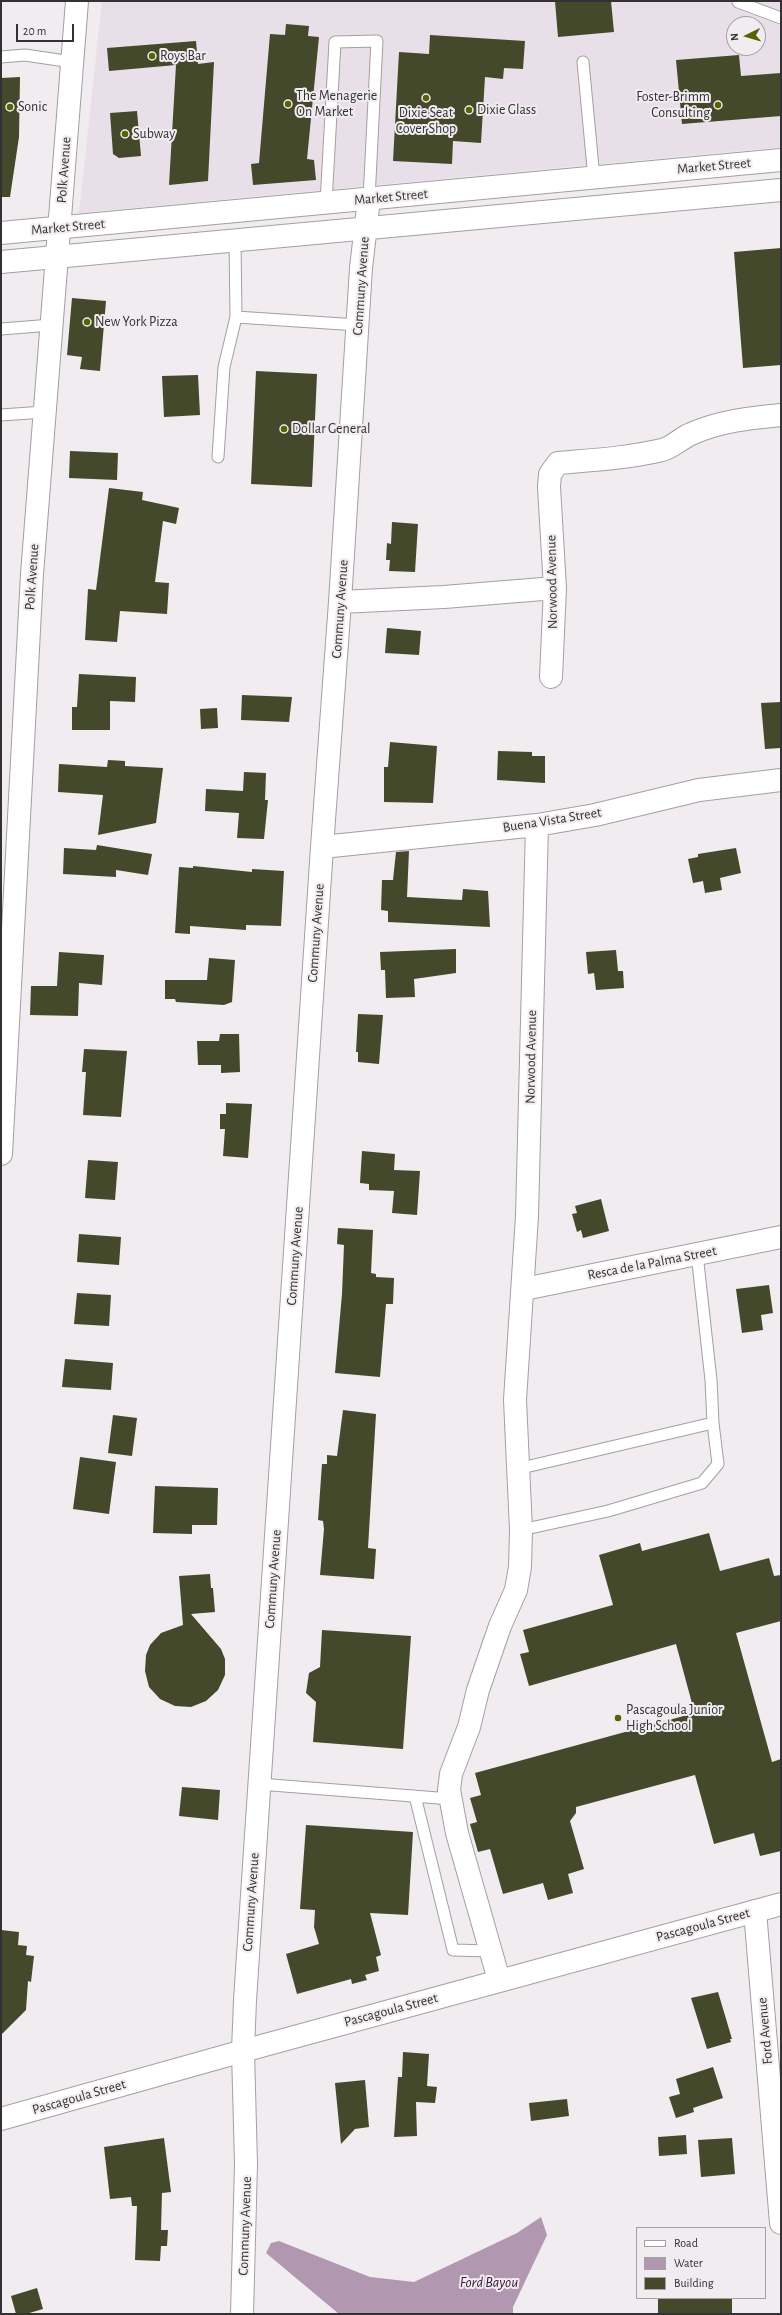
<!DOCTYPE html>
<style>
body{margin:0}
#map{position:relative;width:782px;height:2315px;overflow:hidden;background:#f0ecef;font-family:"Alegreya Sans",sans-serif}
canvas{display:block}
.frame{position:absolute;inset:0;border:2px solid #333133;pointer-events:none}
.legend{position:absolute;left:636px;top:2227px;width:130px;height:72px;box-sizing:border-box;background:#f0ecef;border:1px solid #a4a1a4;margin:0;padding:5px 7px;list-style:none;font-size:12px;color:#333133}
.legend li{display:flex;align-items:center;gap:8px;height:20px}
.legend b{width:20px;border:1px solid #a4a1a4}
.north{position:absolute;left:726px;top:16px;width:40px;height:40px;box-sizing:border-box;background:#f0ecef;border:1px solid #a4a1a4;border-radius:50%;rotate:265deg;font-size:11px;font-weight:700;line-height:16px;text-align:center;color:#333133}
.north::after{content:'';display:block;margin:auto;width:14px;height:18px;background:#576303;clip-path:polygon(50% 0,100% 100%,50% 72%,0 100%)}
.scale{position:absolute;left:16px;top:24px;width:58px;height:18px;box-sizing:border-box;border:2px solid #333133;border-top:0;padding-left:5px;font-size:12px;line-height:14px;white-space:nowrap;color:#333133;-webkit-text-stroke:3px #f0ecef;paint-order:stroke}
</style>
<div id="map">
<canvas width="782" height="2315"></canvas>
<div class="frame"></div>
<ul class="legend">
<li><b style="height:5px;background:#fff"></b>Road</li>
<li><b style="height:11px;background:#b297b0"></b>Water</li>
<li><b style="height:11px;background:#44492b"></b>Building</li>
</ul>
<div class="north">N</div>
<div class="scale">20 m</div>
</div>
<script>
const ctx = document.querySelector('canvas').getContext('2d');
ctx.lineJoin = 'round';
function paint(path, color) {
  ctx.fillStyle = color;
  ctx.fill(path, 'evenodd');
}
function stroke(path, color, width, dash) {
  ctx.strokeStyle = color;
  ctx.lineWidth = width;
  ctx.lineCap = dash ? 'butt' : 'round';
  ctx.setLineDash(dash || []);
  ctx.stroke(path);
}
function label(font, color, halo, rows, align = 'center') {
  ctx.font = font + ' "Alegreya Sans",sans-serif';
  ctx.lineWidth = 4;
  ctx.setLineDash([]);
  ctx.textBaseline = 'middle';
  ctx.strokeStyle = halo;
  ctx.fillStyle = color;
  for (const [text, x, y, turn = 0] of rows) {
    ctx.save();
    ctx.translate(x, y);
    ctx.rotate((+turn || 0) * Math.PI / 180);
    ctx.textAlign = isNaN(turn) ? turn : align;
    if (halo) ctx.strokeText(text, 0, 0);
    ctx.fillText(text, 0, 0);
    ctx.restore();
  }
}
const built = new Path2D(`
 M102,1h679v146l-702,66zM734,24h24v24h-24z`);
const water = new Path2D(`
 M541,2217l6,18 -34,72v7h-174l-73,-61 5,-10 8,-2 91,36 44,5 103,-49z`);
const building = new Path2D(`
 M555,1h56l3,31 -56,5z
 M286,24l23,2 -1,10 11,1 -12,122 7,1 2,20 -63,5 -2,-21 8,-1 11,-129 15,1z
 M430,35l95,6 -2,28 -19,-1 -1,11 -18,-2 -4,66 -28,-2 -1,23 -59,-3 6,-109 30,2z
 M196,41l2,23 16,-2 -6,119 -39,4 7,-120 -67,6 -2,-23z
 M739,55l2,21 40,-3v43l-99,8 -6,-64z
 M20,77l-1,60 -9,60h-9v-119z
 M137,111l4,45 -22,2 -6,-4 -3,-41z
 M781,248v117l-38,3 -9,-116z
 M72,298l34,3 -6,70 -20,-2 2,-12 -15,-2z
 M256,371l61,3 -5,113 -61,-3z
 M198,375l2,40 -36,2 -2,-41z
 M70,451l48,2 -1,27 -48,-2z
 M109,488l34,4 -1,8 37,8 -3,16 -13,-3 -8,61 14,1 -2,31 -47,-3 -3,31 -32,-2 3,-51 8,1z
 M392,522l26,2 -3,48 -26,-1 1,-11h-4l1,-17 4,1z
 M387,628l34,3 -2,24 -34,-2z
 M79,674l57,3 -1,25 -25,-1v29h-38v-23h5z
 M242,695l50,2 -3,25 -48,-2z
 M781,702v46l-16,1 -4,-46z
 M217,708l1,20 -17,1 -1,-20z
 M390,742l47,4 -4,57 -49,-1v-35h4z
 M498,751l34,1v4h13v27l-48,-3z
 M108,760l17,1v5l38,2 -7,55 -58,12 5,-40 -45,-3 1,-28 48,3z
 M244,772l22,1 -1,27h3l-4,39 -27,-1 2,-25 -34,-2 1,-22 37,2z
 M97,845l55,9 -4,21 -32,-5v7l-53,-3 1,-26 32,2z
 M736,848l5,25 -21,5 2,12 -17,3 -2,-12 -10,2 -5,-24 10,-2v-3z
 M409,851l-2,46 55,3 1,-11 25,2 2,36 -102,-5v-11l-7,-1 1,-30h11l3,-28z
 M193,866l59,6v-3l32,2 -3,55 -35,-1v5l-56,-4v8l-15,-1 4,-66 14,1z
 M456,949v24l-42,6 1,18 -29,1 -1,-28h-4l-1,-18z
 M616,950l2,21h5l1,17 -28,2 -2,-17 -6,1 -2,-22z
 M59,952l45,3 -2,30 -23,-2 -1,33 -48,-1 1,-29h26z
 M209,958l26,2 -3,42 -8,3 -48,-3 -1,-3h-10v-19h42z
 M358,1014l25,1 -4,49 -21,-2v-10h-2z
 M220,1034h19l1,38 -19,1v-8h-23l-1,-24h22z
 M84,1049l43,2 -6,66 -38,-2 3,-43h-4z
 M226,1103l26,1 -4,54 -25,-2 2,-27h-5v-15h6z
 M362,1151l33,3 -1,16 26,1 -3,44 -25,-2 2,-22 -25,-1v-6l-9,-1z
 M88,1160l30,2 -3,38 -30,-2z
 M601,1199l8,32 -26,7 -2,-8 -4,2 -5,-18 5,-1 -2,-7z
 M338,1228l35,2 -2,43 5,1v3l18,1 -1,26h-7l-6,73 -45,-4 7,-79 2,-49 -7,-1z
 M79,1234l42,3 -2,28 -42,-3z
 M769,1285l4,28 -12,2 2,15 -21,3 -6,-44z
 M77,1293l34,2 -2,31 -35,-2z
 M65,1359l48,4 -2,27 -49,-3z
 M343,1410l33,4 -8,134 8,1 -2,30 -54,-4 4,-46 -1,-8 -5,-1 4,-56h5v-9l10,1z
 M113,1415l24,3 -5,38 -24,-3z
 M80,1457l36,5 -7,52 -36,-5z
 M155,1486l63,2 -1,37h-25v9l-39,-1z
 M709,1533l11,38 49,-13 5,18 7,-1v46l-45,12 36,129 9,-3v92l-21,5 -6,-23 -40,11 -19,-69 -119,32v6l-6,8 14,48 -16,5 5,19 -25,7 -5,-17 -40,11 -13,-45 -12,3 -8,-28 7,-2 -7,-24 11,-3 -6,-22 216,-59 -2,-6 4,-1 -17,-63 -147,42 -9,-32 9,-2 -6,-22 90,-25 -14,-50 41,-12 2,8z
 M210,1574l1,14h2l2,24 -24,2 30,35 4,10v16l-7,15 -12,11 -15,6 -16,-1 -15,-7 -11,-12 -4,-16 1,-16 4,-10 11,-12 22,-8 -4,-49z
 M322,1630l89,6 -8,113 -90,-7 3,-40 -10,-9 3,-20 11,-6z
 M182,1787l38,3 -2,30 -39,-4z
 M306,1825l107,7 -5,83 -38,-2 11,42 -5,2 3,14 -14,4 2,5 -15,4 -1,-5 -54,15 -11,-40 33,-10 -5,-17 1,-17 -15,-1z
 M1,1930l18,2 -1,13 9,1 -1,9 8,1 -3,26 -3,-1 -2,29 -25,25z
 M718,1992l14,47h-2l1,3 -24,7 -16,-51z
 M403,2052l26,2 -2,32 10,1 -2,16 -19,-1 1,34 -23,1 4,-60h4z
 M713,2067l10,31 -30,10 1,4 -18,6 -7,-21 11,-3 -4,-15z
 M365,2080l4,47 -14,2 -14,15 -6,-61z
 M567,2099l2,17 -38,5 -2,-18z
 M686,2135l1,19 -28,2 -1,-19z
 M164,2138l7,54 -9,1 -1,37h7l-1,16h-6l-1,15 -25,-1 2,-54h-5l-1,-9 -21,2 -6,-52z
 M732,2138l3,36 -34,3 -3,-37z
 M37,2288l6,21 -17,5h-10l-5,-18z
 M658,2298h74v16h-74z`);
const lane = new Path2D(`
 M738,2l43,16
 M1,57l24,-2 47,7
 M583,62l11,116
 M326,203l9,-161 42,-1 -8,158
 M235,241l1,76 122,8
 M1,329l51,-4
 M1,415l43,-3
 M218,457l6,-90 12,-50
 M517,1469l196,-46 -2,-43 -14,-126
 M521,1530l87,-19 94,-28 16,-19 -5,-41
 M259,1784l192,15
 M415,1796l38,154 38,1`);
const street = new Path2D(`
 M340,602l104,-5 111,-9
 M551,677l4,-89 -6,-101 1,-13 8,-11c35,-3 70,-5 104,-13 10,-2 19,-12 29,-16 29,-13 59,-16 90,-19
 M322,847l215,-22 58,-10 104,-25 82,-10
 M1,1154l31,-580 45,-573
 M524,1289l257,-52
 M755,1911l26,312
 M499,1980l-42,-147 -8,-43 2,-16 18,-47 9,-37 22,-64 16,-36 4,-23 1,-37 -6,-130 12,-184 10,-391
 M242,2314l4,-150 -3,-113 2,-51 77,-1153 18,-245 21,-334 8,-69`);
const secondary = new Path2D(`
 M1,233l780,-73
 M1,262l780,-72
 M1,2119l242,-68 538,-147`);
const markers = [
 [152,56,4,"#576303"],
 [426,98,4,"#576303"],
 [288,104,4,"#576303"],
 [718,105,4,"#576303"],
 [10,107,4,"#576303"],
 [469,110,4,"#576303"],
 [125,134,4,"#576303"],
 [87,322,4,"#576303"],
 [284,429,4,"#576303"],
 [618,1718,4,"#576303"]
];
const poiNames = [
 ["Roys Bar",160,56],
 ["The Menagerie",296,96],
 ["On Market",296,112],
 ["Foster-Brimm",710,97,"right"],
 ["Consulting",710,113,"right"],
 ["Sonic",18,107],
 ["Dixie Glass",477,110],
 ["Dixie Seat",426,113,"center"],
 ["Cover Shop",426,129,"center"],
 ["Subway",133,134],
 ["New York Pizza",95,322],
 ["Dollar General",292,429],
 ["Pascagoula Junior",626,1710],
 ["High School",626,1726]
];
const streetNames = [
 ["Market Street",714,166,-5],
 ["Polk Avenue",64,170,-86],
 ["Market Street",391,197,-5],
 ["Market Street",68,227,-5],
 ["Communy Avenue",361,286,-86],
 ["Polk Avenue",32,577,-86],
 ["Norwood Avenue",552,582,-91],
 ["Communy Avenue",340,609,-86],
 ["Buena Vista Street",552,820,-9],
 ["Communy Avenue",316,933,-86],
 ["Norwood Avenue",531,1057,-89],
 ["Communy Avenue",295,1256,-86],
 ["Resca de la Palma Street",652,1263,-11],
 ["Communy Avenue",273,1579,-86],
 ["Communy Avenue",251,1902,-86],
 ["Pascagoula Street",703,1925,-15],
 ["Pascagoula Street",391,2010,-15],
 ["Ford Avenue",765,2031,-95],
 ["Pascagoula Street",79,2097,-16],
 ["Communy Avenue",245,2226,-88]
];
const waterNames = [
 ["Ford Bayou",489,2282]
];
paint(built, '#e9dfe9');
paint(water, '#b297b0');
paint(building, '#44492b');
stroke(lane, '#a39fa2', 13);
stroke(street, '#a39fa2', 24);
stroke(secondary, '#a39fa2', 24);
stroke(lane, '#fff', 11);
stroke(street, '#fff', 22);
stroke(secondary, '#fff', 22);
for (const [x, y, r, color] of markers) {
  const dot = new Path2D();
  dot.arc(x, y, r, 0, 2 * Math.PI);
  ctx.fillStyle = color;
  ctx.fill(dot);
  stroke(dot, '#f0ecef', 1.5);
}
label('14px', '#333133', '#f0ecef', poiNames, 'left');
label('14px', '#333133', '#f0ecef', streetNames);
label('italic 15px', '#3d1a3d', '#f0ecef', waterNames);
</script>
